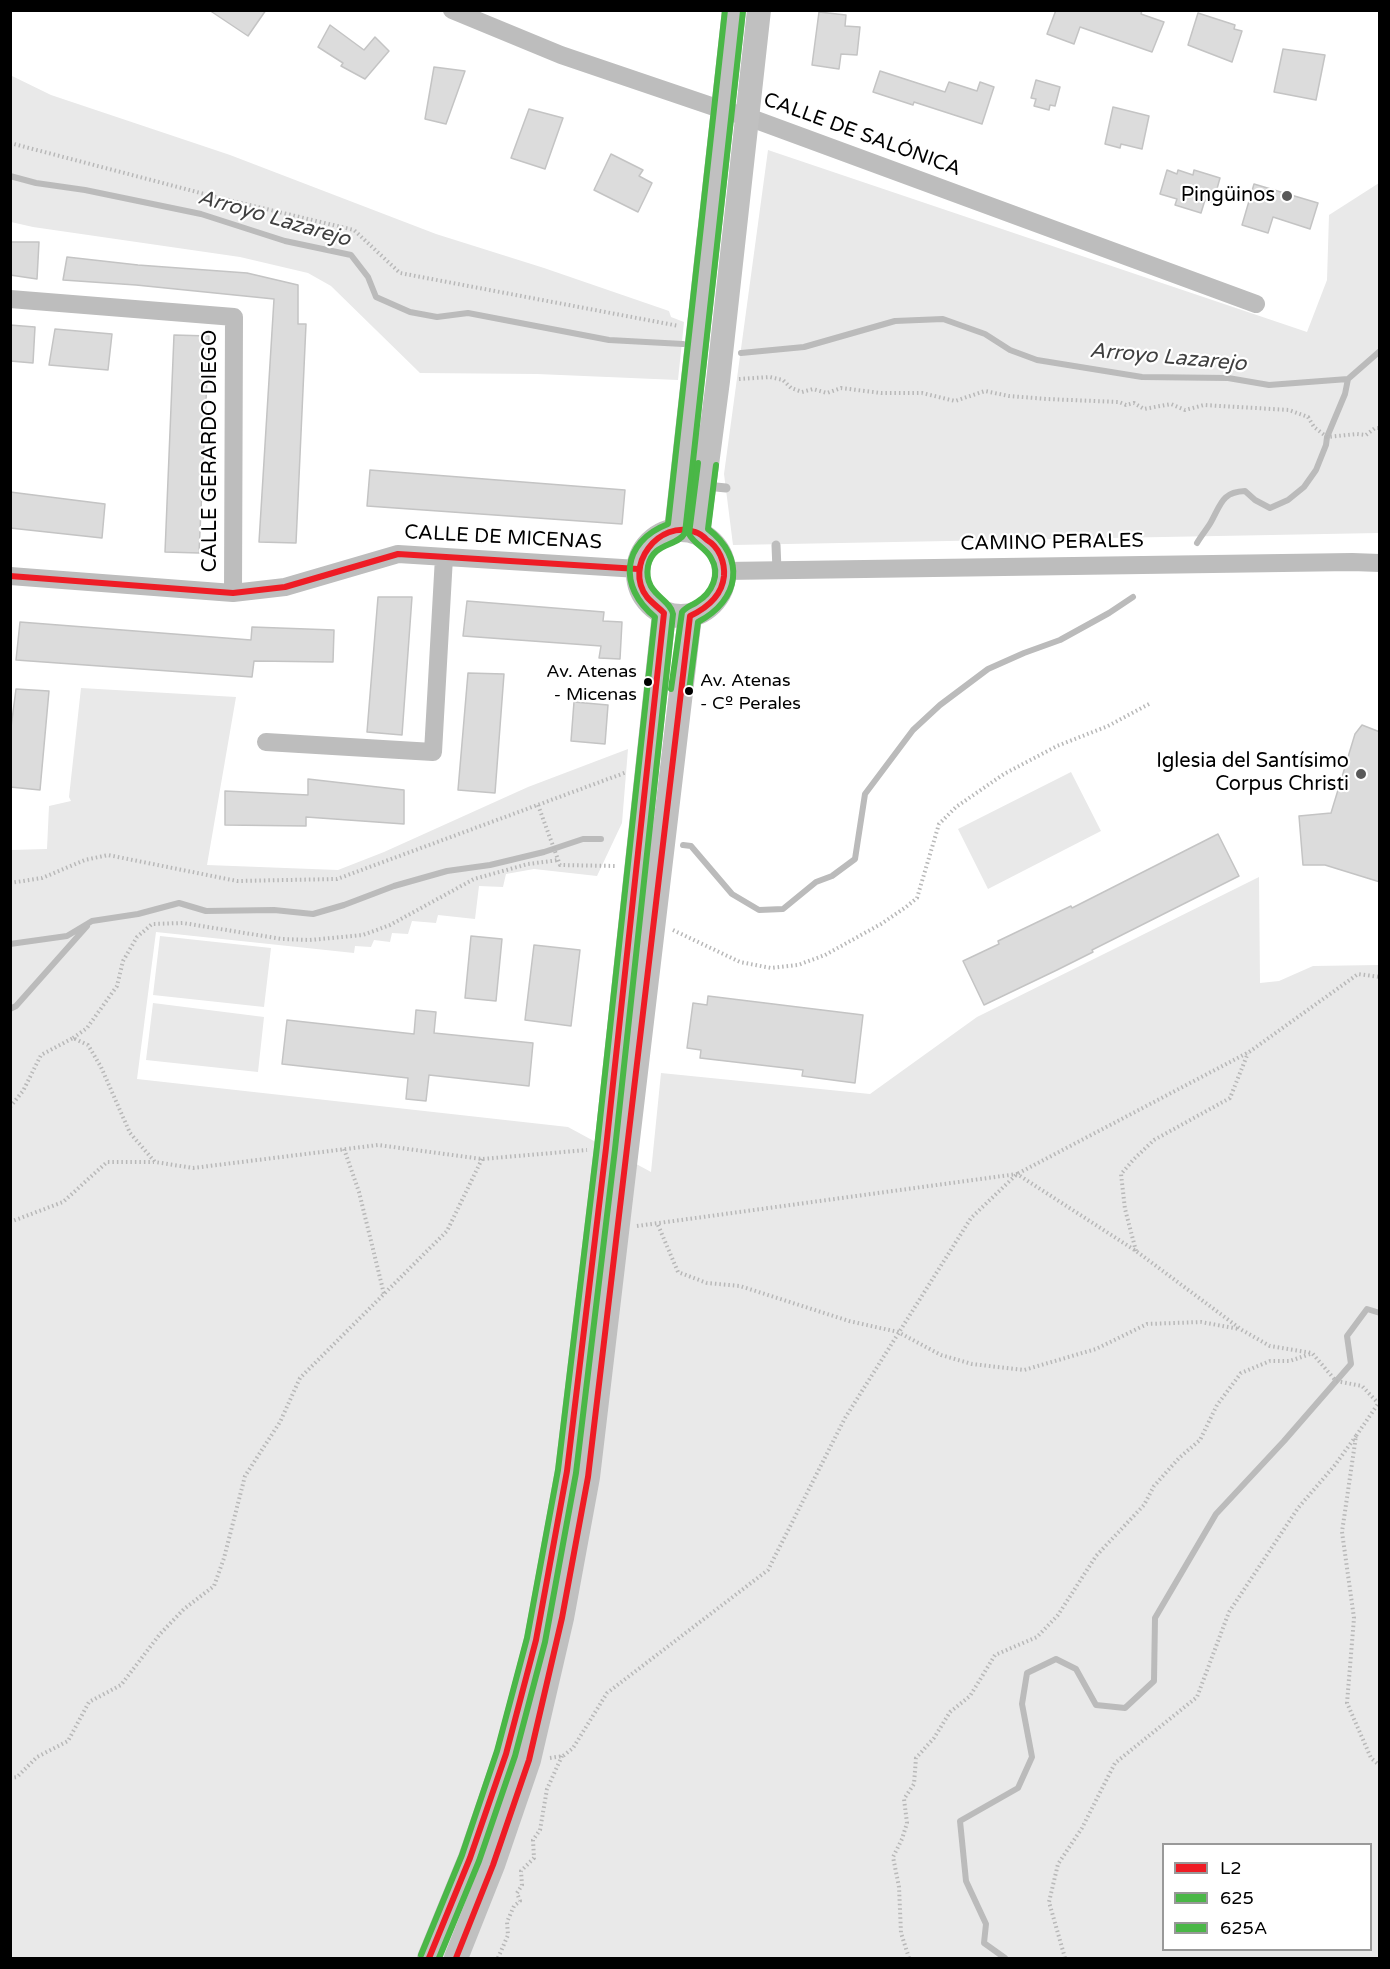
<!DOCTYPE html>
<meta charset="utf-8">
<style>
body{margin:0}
#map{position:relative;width:1390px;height:1969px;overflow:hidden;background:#fff;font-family:"Varela Round",sans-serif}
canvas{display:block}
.frame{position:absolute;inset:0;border:12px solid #000;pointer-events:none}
.legend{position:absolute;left:1162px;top:1843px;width:210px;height:108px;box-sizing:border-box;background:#fff;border:2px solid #999;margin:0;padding:8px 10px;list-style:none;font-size:18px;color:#000}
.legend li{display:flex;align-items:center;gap:12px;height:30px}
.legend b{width:30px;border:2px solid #999}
</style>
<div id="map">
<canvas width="1390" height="1969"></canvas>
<div class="frame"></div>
<ul class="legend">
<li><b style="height:8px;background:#ee1c25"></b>L2</li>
<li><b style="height:8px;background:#4ab747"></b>625</li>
<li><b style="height:8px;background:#4ab747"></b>625A</li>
</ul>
</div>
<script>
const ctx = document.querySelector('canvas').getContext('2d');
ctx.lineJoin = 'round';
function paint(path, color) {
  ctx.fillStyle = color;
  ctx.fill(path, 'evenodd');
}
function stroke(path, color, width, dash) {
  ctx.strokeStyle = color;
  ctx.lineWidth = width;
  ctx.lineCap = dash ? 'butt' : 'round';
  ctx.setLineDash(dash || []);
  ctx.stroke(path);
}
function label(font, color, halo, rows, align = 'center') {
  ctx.font = font + ' "Varela Round",sans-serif';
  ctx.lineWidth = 4.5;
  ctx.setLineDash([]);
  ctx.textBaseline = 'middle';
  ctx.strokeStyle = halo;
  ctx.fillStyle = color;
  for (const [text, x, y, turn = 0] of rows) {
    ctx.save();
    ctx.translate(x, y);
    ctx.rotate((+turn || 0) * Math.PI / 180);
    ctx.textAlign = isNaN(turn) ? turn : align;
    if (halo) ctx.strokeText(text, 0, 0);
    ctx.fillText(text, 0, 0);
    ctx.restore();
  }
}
const green = new Path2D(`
 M10,75l41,20 179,60 206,79 108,34 125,43 2,6 13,5 -6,58 -141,-6 -117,-1 -89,-87 -23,-13 -68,-16 -207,-30 -22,-5z
 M768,150l539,182 20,-52 2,-65 50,-32v350l-646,12 -9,-71z
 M81,688l155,9 -29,168 131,5 46,-18 144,-65 100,-38 -6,74 -25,53 -63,-7 -28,5 -3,13 -24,-1 -4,33 -37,-4 -2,8 -24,-2 -4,13 -16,-1 -2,9 -16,-2 -3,7 -16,-1 -1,7 -198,-21 -19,147 431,48 83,45 10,-99 209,21 107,-77 282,-140 1,106 19,-2 34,-15 66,-1v993h-1368l-1,-1108 37,-1 2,-43 22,-5 -2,-4zM1164,1844h206v106h-206z
 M1071,772l30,59 -113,58 -30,-60z
 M160,936l111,12 -7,59 -111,-12z
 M153,1003l111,14 -6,55 -112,-12z`);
const stream = new Path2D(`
 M10,176l26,7 49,7 116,24 84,27 66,14 17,22 8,20 34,15 27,5 31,-4 141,27 74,4
 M741,353l63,-6 91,-26 48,-2 42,15 25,16 27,10 105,17 86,1 41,7 79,-6 32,-28
 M1197,543c4,-7 10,-14 14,-21 10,-18 11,-30 34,-31l10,9 15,8 18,-8 16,-13 12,-17 10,-25 1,-8 18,-43 3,-15
 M683,845l8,1 41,48 27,16 24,-1 33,-27 16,-6 23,-17 10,-65 48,-64 27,-25 48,-36 36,-16 36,-13 49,-27 24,-16
 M10,944l57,-8 25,-15 46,-7 41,-11 27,8 68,-1 39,4 31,-9 50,-19 53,-15 43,-6 54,-13 39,-13h18
 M10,1009l6,-3 71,-80
 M1005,1958l-21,-15 2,-19 -20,-43 -6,-60 58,-33 14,-31 -10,-53 5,-31 29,-14 20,10 20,36 29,3 29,-27 1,-63 61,-104 68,-73 67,-77 -4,-28 20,-27 13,4`);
const building = new Path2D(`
 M209,10h57l-18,26z
 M1056,10h86l-1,4 23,8 -12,30 -72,-25 -6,17 -27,-10z
 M819,12l27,3 -1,11 15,1 -3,28 -16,-1 -2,15 -27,-4z
 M1198,13l37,12 -1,4 8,2 -10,31 -44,-17z
 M330,25l34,25 11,-13 14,14 -24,28 -24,-13 2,-3 -25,-16z
 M1283,49l42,6 -9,45 -42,-8z
 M434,67l31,4 -19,53 -21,-5z
 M880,71l65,21 4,-10 28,9 3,-9 14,5 -12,37 -68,-22 -1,3 -40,-13z
 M1036,80l24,7 -5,19 -5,-1 -1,5 -15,-4 2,-7 -5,-1z
 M1113,107l36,9 -7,33 -21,-5 -1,4 -15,-4z
 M529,109l34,9 -18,51 -34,-11z
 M611,154l32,16 -4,6 13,7 -14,29 -44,-22z
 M1167,170l10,4 1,-4 15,5 1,-5 26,8 -7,25 -8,-3 -4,13 -26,-8 2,-6 -17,-5z
 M1254,184l64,19 -8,26 -37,-12 -5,16 -26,-8z
 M10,242h29l-2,37 -27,-4z
 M67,257l71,8 109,8 51,12v39h8l-10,219 -37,-1 15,-243 -138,-14 -73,-5z
 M10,325l25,2 -2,36 -23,-2z
 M55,329l57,5 -4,36 -59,-5z
 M174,335l35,1 -10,217 -34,-1z
 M370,470l255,20 -3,34 -255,-18z
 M10,492l95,12 -3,34 -92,-10z
 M378,597h34l-10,138 -35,-3z
 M467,601l137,11 -1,9 19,1 -2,37 -21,-1 2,-12 -138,-10z
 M20,622l231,18 1,-13 82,3 -1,32 -79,-1 -2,16 -236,-17z
 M468,673l36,1 -9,119 -37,-3z
 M16,689l33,2 -9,99 -30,-3v-52z
 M574,702l34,3 -3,39 -34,-3z
 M1362,725l18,7v150l-55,-17h-22l-4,-49 32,-3 24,-79z
 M308,779l96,11v34l-98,-7v9l-81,-1v-34l83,4z
 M1218,834l21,42 -147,74 1,2 -36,18 -73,35 -21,-44 36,-17 -1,-3 73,-35 1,2z
 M471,936l31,3 -6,62 -31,-3z
 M534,945l46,5 -9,76 -46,-6z
 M708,996l155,19 -8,68 -53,-7 1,-6 -103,-12 1,-8 -14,-2 6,-45 14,2z
 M416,1010l20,2 -2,21 99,10 -4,43 -100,-11 -3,26 -20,-2 2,-21 -126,-14 5,-44 127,14z`);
const path = new Path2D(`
 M10,143l206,54 138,33 46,43 279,53
 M739,379l31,-2 13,3 8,8 11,4 11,-3 14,4 14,-5 40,5h41l33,8 30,-10 24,5 38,3 72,3 7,3 8,-2 10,6 27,-5 14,6 19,-5 85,5 19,7 6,10 13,10 30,-3 9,1 9,-7h5
 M538,805l22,60 56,1
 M10,883l32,-5 43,-18 23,-5 129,26 100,-2 290,-107
 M673,930l67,32 31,6 27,-3 27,-10 56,-31 25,-17 11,-9 22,-74 17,-17 48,-33 53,-28 51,-20 41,-22
 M73,1038l14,-10 30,-42 6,-25 14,-24 15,-13 31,-1 99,16 28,1 53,-5 27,-10 84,-46 54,-15 31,-4
 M10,1107l13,-16 18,-36 32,-17 15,7 13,22 29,66 25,29 38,6 185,-23 104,14 105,-9
 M344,1149l15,43 25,102
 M10,1222l53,-20 44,-40h47
 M658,1225l20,47 29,11 33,3 109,35 49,11 43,23 31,9 52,6 72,-21 51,-25 54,-2 38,7
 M637,1226l380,-52 119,77 106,79 28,16 42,7 24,28 26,5 16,17
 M1136,1251l-11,-42 -4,-35 13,-15 20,-19 76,-42 18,-45
 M1380,1401l-24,35 -14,96 12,86 -7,85 24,55 9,8
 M550,1758l13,-2 10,-8 34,-55 161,-123 77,-152 126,-200 46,-44 232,-122 109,-78 22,3
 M10,1778l7,-1 20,-20 31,-16 21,-39 32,-17 39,-51 24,-25 30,-23 10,-28 21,-82 35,-54 20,-44 147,-147 35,-72
 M498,1958l10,-23 -1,-13 7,-16 6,-5 -3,-8 5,-8 -1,-14 13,-13 -1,-18 7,-10 7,-41 15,-33
 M909,1958l-8,-25 -2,-46 -6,-30 9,-18 5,-16 -3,-24 10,-15 2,-26 18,-20 16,-26 20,-16 25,-41 42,-18 21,-22 38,-59 48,-51 10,-19 25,-28 21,-18 17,-35 24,-32 29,-12h20l20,-7
 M1065,1958l-16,-56 9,-38 24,-36 33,-65 82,-66 32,-85 69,-104 37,-43 21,-29`);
const lane = new Path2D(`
 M706,486l20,2
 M776,545l1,25`);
const street = new Path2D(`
 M452,10l109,45 162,55 25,7 508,187
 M10,299l224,18 -1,276
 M725,571l627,-9 28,1
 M10,576l223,17 52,-6 113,-33 240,15
 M266,742l167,10 11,-195`);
const secondary = new Path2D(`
 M638 573a43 43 0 1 1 86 0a43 43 0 1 1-86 0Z
 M676,531l58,-521
 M698,533l20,-152 41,-371
 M429,1958l41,-100 36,-104 30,-114 31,-169 39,-323 58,-535
 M456,1958l37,-93 36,-105 33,-142 26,-141 102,-861`);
const bus1 = new Path2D(`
 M10,576l223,17 52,-6 113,-33 240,15
 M429,1958l41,-100 36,-104 30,-114 31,-169 39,-323 58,-535c-5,-5 -12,-10 -17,-16 -24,-31 12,-78 48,-65 4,1 9,5 12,8 12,7 18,22 17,36 -2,20 -17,32 -34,40l-102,861 -26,141 -33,142 -36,105 -37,93`);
const bus2 = new Path2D(`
 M689,691l9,-69c42,-22 48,-64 10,-93l8,-64
 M439,1958l40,-97 36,-105 30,-114 31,-169 39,-324 58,-535c-3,-16 -30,-20 -25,-48 5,-24 29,-19 37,-33l58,-522`);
const bus3 = new Path2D(`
 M671,689l11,-77c4,-5 9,-6 15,-10 15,-9 24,-28 14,-44 -5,-10 -17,-14 -22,-24l9,-71
 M421,1955l41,-100 35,-104 30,-113 31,-168 39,-323 58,-530c-37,-30 -34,-75 13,-93l57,-514`);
const markers = [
 [1287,196,6,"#595959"],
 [648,682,5,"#000"],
 [689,691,5,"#000"],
 [1361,774,6,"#595959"]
];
const busNames = [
 ["Av. Atenas",637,672],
 ["- Micenas",637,695],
 ["Av. Atenas",700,681,"left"],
 ["- Cº Perales",700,704,"left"]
];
const streetNames = [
 ["CALLE DE SALÓNICA",862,135,20],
 ["CALLE GERARDO DIEGO",211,451,-90],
 ["CALLE DE MICENAS",503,538,3],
 ["CAMINO PERALES",1052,543,-1]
];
const poiNames = [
 ["Pingüinos",1275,196],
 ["Iglesia del Santísimo",1349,762],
 ["Corpus Christi",1349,785]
];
const waterNames = [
 ["Arroyo Lazarejo",274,219,16],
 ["Arroyo Lazarejo",1168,358,5]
];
paint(green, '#e9e9e9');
stroke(stream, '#bbb', 6);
paint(building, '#dcdcdc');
stroke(building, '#c4c4c4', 1.5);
stroke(path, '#b8b8b8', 4, [1.5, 3]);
stroke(lane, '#bdbdbd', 9);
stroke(street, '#bdbdbd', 18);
stroke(secondary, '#c0c0c0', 24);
stroke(bus1, '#ee1c25', 6);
stroke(bus2, '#4ab747', 6);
stroke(bus3, '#4ab747', 6);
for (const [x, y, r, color] of markers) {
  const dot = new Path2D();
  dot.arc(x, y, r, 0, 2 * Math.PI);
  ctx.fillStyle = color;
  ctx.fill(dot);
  stroke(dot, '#fff', 2);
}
label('18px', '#000', '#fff', busNames, 'right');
label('20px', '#000', '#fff', streetNames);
label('20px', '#000', '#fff', poiNames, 'right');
label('italic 21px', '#3f3f3f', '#fff', waterNames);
</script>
